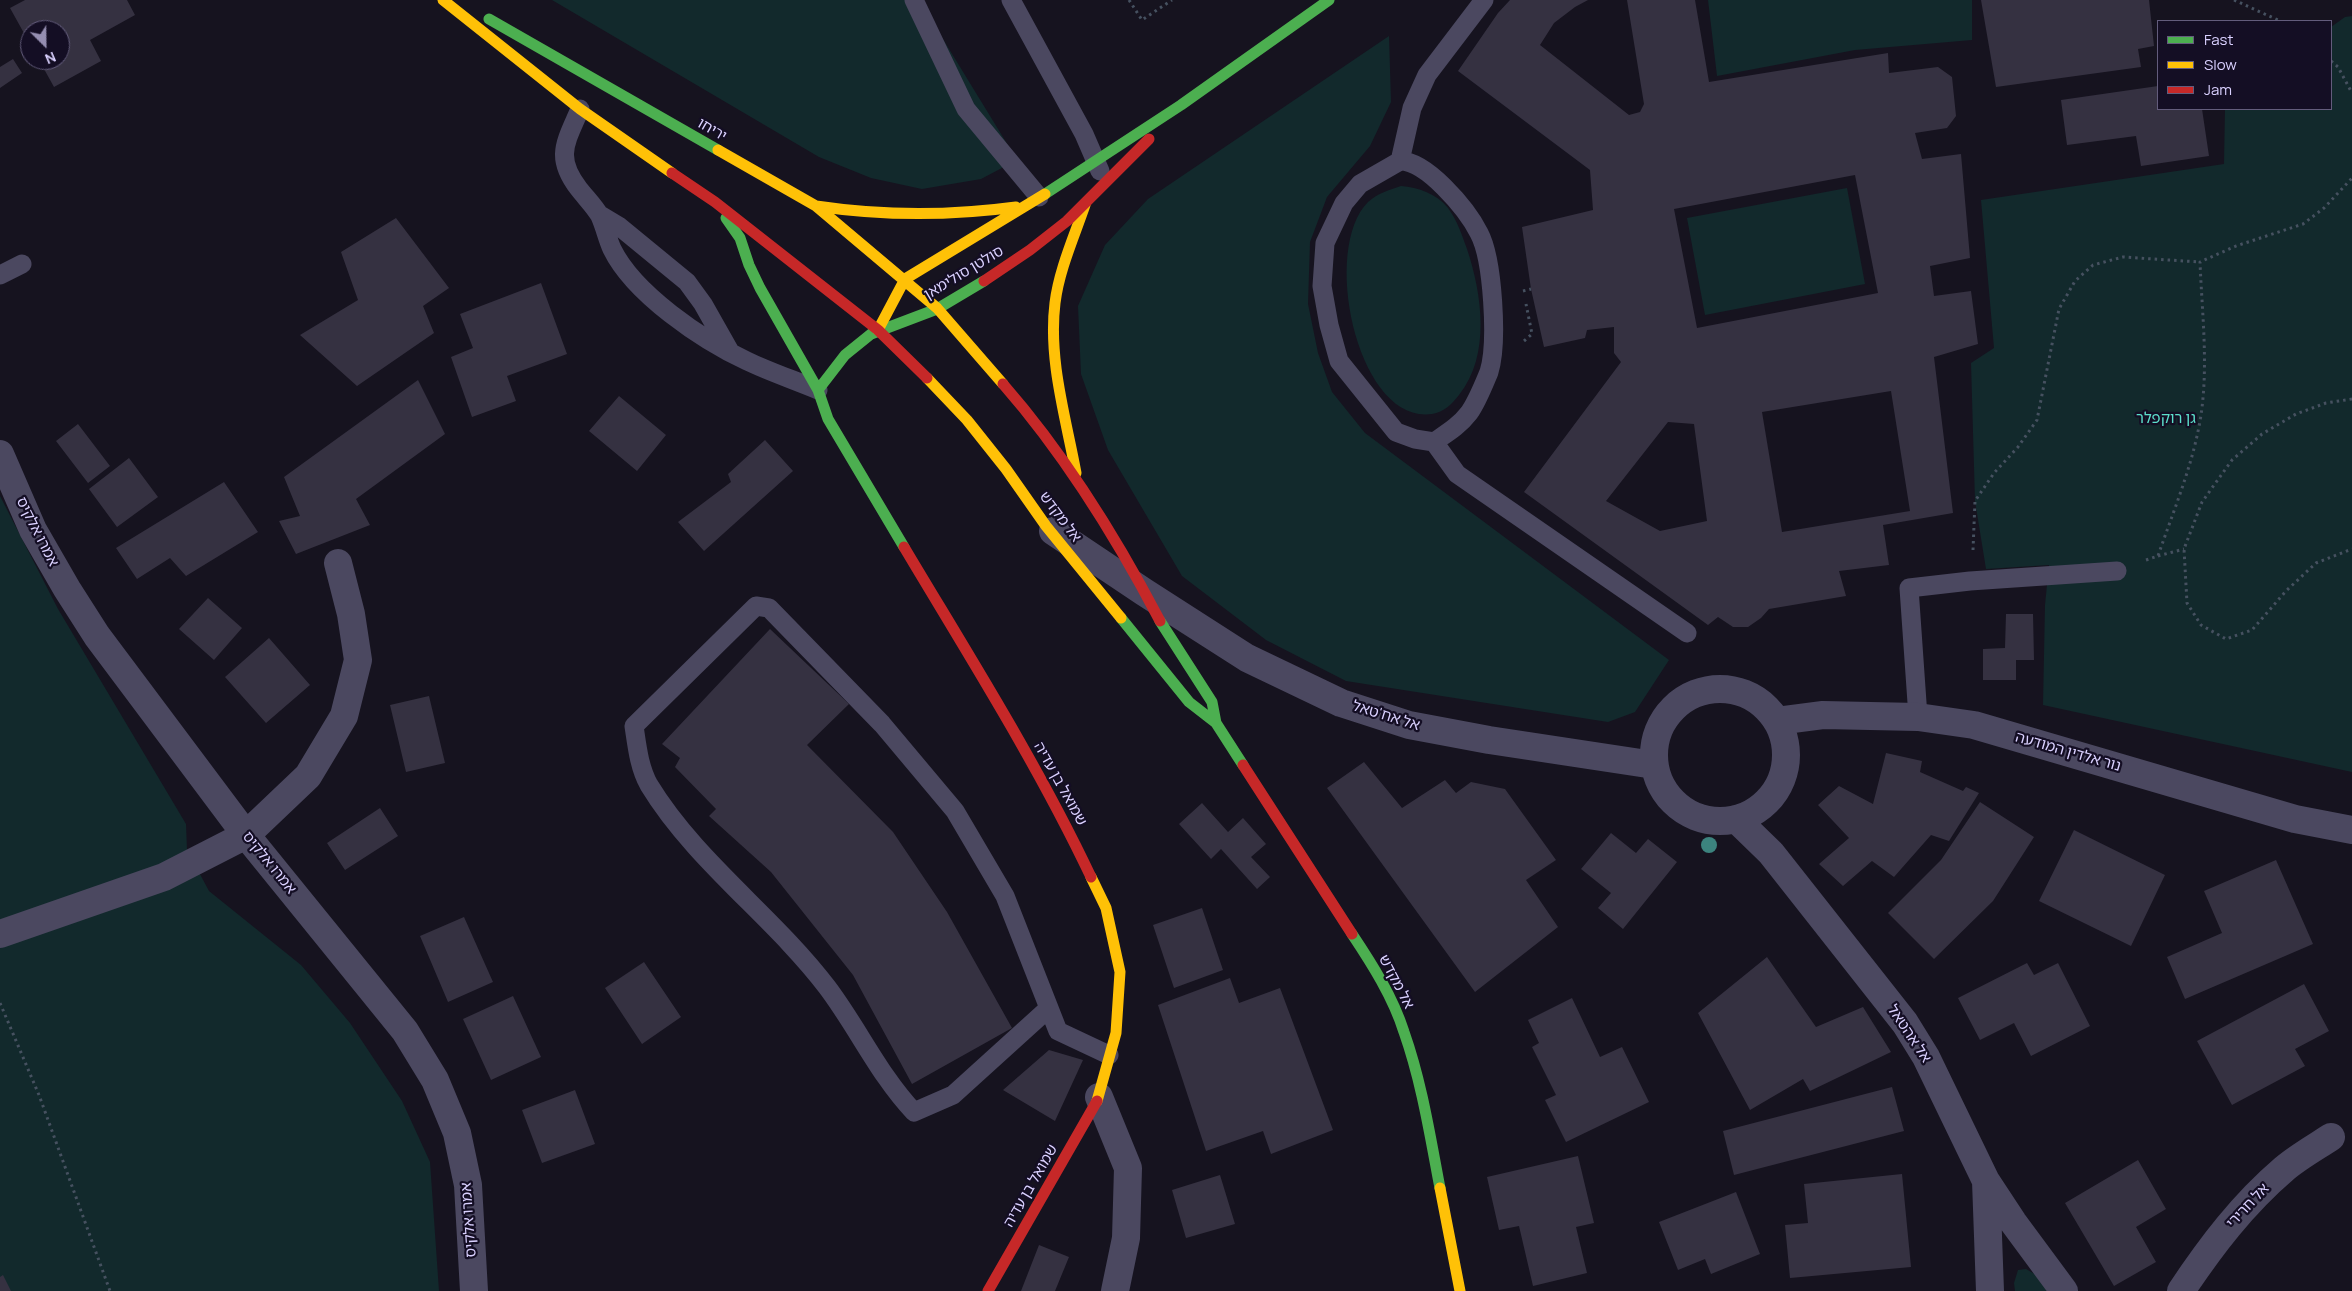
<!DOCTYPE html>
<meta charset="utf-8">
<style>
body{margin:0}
#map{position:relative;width:2352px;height:1291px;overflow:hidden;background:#16131f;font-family:Manrope,sans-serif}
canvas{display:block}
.legend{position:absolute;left:2157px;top:20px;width:175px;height:90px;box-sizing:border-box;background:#140e24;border:1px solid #635c7c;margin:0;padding:6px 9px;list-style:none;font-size:15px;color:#dad1ff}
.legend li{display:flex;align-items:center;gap:10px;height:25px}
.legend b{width:25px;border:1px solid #635c7c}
.north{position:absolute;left:20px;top:20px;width:50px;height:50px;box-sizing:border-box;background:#140e24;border:1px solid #635c7c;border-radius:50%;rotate:157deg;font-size:14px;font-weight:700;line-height:20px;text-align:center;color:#dad1ff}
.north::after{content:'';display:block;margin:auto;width:18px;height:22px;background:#958eb1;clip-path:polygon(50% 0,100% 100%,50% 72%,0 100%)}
</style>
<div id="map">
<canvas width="2352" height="1291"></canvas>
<ul class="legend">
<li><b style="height:6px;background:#4caf50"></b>Fast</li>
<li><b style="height:6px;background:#ffc107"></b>Slow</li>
<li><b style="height:6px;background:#c62828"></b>Jam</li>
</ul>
<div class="north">N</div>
</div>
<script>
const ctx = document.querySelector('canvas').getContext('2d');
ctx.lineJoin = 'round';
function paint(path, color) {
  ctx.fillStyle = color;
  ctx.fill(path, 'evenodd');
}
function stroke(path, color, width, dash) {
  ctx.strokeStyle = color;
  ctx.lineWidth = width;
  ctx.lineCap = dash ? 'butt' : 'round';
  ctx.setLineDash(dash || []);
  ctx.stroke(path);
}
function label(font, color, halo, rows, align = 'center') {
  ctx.font = font + ' Manrope,"Noto Sans Hebrew",sans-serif';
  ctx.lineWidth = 4.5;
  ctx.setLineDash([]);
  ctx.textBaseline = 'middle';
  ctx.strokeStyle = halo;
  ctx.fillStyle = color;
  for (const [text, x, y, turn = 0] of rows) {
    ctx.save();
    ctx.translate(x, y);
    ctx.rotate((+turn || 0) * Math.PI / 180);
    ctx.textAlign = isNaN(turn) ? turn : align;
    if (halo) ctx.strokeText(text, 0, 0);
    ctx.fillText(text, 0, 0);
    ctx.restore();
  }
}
const green = new Path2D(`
 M552,0h367l98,160 -36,19 -59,10 -51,-11 -52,-21z
 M1708,0h264v40l-117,10 -138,26z
 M2352,16v756l-309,-67 2,-100 4,-40 -63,4 -11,-68 -4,-138 23,-15 -13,-148 243,-36 1,-55h106v-82l14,-10z
 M1389,36l2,66 -21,44 -43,51 -17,45 -2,62 10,49 14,39 33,41 304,227 -34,52 -27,10 -262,-41 -80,-41 -84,-64 -74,-126 -27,-76 -3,-68 27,-61 43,-46z
 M1401,186c17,1 36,8 47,22 9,12 14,27 19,41 15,45 24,106 -8,146 -7,9 -15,17 -27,19 -74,11 -112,-164 -64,-212 10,-9 21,-12 33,-16z
 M1847,188l18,96 -160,31 -18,-97z
 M0,496l58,113 128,215 1,26 22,41 92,74 49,58 52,78 28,61 9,129h-439z
 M2026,1269l12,7 9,15h-32l-1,-8 4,-13z`);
const building = new Path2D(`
 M25,0h102l8,15 -45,25 11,21 -47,26 -15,-27h21v-30h-30v14l-20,-36z
 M1510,0h78l-13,7 -21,16 -14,22 89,70 11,-3 4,-8 -17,-104h68l14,82 179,-29 1,20 49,-6 14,10 4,39 -9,12 -32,5 7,26 39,-5 9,104 -40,8 4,30 37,-5 7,53 -44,13 19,156 -70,12 6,40 -50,6 7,25 -77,13 -8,9 -13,9h-15l-15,-10 -10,8 -184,-133 97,-130 -7,-9v-26l-27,3 -2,8 -41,9 -13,-58 -9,-62 71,-17 -3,-40 -132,-99 40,-58zM1855,175l23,118 -181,35 -23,-119zM1891,391l19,120 -128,21 -20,-120zM1668,422l26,2 13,97 -47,10 -54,-30z
 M1981,0h168l5,46 -16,3 3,18 -145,20z
 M13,59l9,14 -22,15v-21z
 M2158,86v23h44l7,47 -68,10 -5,-30 -69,9 -6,-45z
 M396,218l53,70 -26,18 11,27 -77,53 -57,-51 58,-35 -17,-48z
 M541,283l26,71 -60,22 9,25 -44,16 -21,-60 22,-9 -13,-34z
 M418,380l27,54 -89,65 14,26 -74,29 -17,-33 21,-5 -16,-39z
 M619,396l47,39 -29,36 -48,-40z
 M78,424l32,42 -22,17 -32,-42z
 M765,440l28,31 -89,80 -26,-29 53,-40 -3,-8z
 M129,458l29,39 -41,30 -28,-38z
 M224,482l34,50 -72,44 -16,-18 -33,21 -21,-31z
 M208,598l34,30 -28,32 -35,-31z
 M2006,614h27l1,46h-18v20h-33v-31l22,-1z
 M770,629l79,75 -42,41 86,87 54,80 65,116 -100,56 -59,-109 -82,-103 -62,-56 7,-7 -41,-42 5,-9 -18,-14z
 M269,638l41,47 -44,38 -41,-46z
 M429,696l16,67 -39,9 -16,-67z
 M1886,753l36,8 -2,11 43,19 3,-4 13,6 -30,48 -18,-6 -37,42 -22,-16 -29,25 -24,-22 30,-26 -31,-33 21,-19 34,18z
 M1364,762l38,46 43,-28 11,13 15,-11 34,7 51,71 -30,20 32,47 -83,65 -148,-204z
 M1980,802l54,35 -41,64 -59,58 -46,-46 53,-53z
 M1202,803l26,29 15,-14 23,26 -15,13 19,20 -13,12 -36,-40 -10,10 -32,-35z
 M380,808l18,28 -53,34 -18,-27z
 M2074,830l91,45 -34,71 -92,-45z
 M1611,833l25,20 12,-14 29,23 -54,67 -25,-21 13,-15 -30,-24z
 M2276,860l37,84 -128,55 -18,-42 55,-24 -18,-42z
 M1202,908l21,62 -49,18 -21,-63z
 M464,917l29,65 -45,20 -28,-66z
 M1767,957l49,70 47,-20 28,45 -81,39 -7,-12 -53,31 -52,-97z
 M644,962l37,55 -39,27 -37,-56z
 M2027,963l7,12 24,-12 32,63 -59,30 -17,-33 -34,17 -22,-42z
 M1230,978l9,25 41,-15 53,142 -62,24 -8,-23 -57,20 -48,-146z
 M2304,984l25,47 -34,18 10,17 -73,39 -35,-64z
 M513,996l28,61 -50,23 -28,-61z
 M1572,998l28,59 22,-10 27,55 -83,40 -21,-42 11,-5 -24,-48 7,-4 -11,-23z
 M1049,1050l34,10 -28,61 -52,-31z
 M1892,1087l12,44 -170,44 -11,-44z
 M575,1090l20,54 -53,19 -20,-53z
 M1578,1156l16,67 -18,4 11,46 -54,13 -14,-60 -20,4 -12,-53z
 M2138,1160l28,49 -30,18 20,35 -42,24 -49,-83z
 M1902,1174l9,93 -121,11 -5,-53 23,-2 -4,-39z
 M1220,1175l15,49 -49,14 -14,-48z
 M1736,1192l24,62 -49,20 -6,-15 -27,11 -19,-48z
 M1039,1245l30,12 -14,34h-34z
 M3,1275l8,16h-11v-14z`);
const path = new Path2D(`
 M1129,0l13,20 30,-20
 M2234,0l46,21
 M2331,61l7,6 14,26
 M1523,291l8,-2
 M1524,341l8,-7 -6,-30
 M2352,399l-26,4 -30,11 -34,20 -30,26 -30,42 -18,47 3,54 14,22 25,14 26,-9 34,-39 30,-28 36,-14
 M1973,550l2,-49 19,-28 24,-26 19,-27 22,-111 16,-28 18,-16 30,-8 77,5
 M2158,556l26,-7
 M2146,560l12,-4c15,-44 34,-89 42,-135 9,-52 2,-107 0,-159l36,-16 67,-22 21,-16 28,-30
 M0,1003l39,92 71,196`);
const lane = new Path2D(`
 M914,0l52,109 73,88
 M1011,0l73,134 16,37
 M580,109c-14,33 -26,48 -1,80 7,9 16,18 21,27 5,11 7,22 12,33 22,45 90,91 135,112 23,11 47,19 71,29
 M1400,161c16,0 33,15 44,26 14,14 26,28 35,46 14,26 19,110 10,139 -5,12 -12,30 -20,41 -10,13 -22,20 -35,29l-19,-3 -19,-7 -57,-71 -10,-36 -7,-39 3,-43 19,-40 16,-19z
 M1400,161l12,-53 15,-33 57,-75
 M600,215l20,12 67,55 16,22 26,46
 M0,275l22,-11
 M1434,442l23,32 230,159
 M1918,717l-9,-129 61,-7 147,-10
 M1049,1008l-96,87 -39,17c-35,-37 -56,-84 -87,-125 -54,-71 -131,-125 -178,-202 -10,-18 -12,-39 -15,-59l122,-120 13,2 113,116 73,87 50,85 53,135 51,24`);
const street = new Path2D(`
 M0,454l33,76 34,59 30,47 149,199 159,196 30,49 22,53 11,52 6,106
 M1053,531l91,61 103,66 94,45 68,22 80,15 165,25
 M1654 755a66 66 0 1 1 132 0a66 66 0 1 1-132 0Z
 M1777,721l46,-6 95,2 56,8 321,94 57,11
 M1736,819l35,34 134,170 21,34 60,124 4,110
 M0,934l164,-57 82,-42 62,-59 36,-60 14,-56 -7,-46 -13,-51
 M1099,1097l29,71 -2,70 -11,53
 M1986,1181l27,41 51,69
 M2181,1291c30,-45 62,-87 103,-122 14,-12 32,-22 47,-32`);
const fast = new Path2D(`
 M489,19l229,131
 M1045,194l136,-89 148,-105
 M726,218l14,20 9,27 11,23 58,102 10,29 76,128
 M818,390l27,-35 26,-21 66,-25 47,-28
 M1121,618l68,84 27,21 27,42
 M1160,621l52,81 4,21
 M1352,934c20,30 41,63 52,98 18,51 26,104 36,156`);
const slow = new Path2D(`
 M443,0l137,109 92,64
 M718,150l98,56 121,102 66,76
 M816,206c67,10 133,10 200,1
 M878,330l27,-51 140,-85
 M927,378l40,42 39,49 40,57 75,92
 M1076,473c-10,-55 -28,-113 -21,-170 4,-33 19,-66 30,-98
 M1091,877l15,31 14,64 -4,61 -19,68
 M1440,1188l20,103`);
const jam = new Path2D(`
 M672,173l43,29 163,128 49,48
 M984,281l46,-31 37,-29 82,-82
 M1003,384c63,72 113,153 157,237
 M904,547c65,109 133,216 187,330
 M1243,765l109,169
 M988,1291l109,-190`);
const trees = [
 [1709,845]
];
const streetNames = [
 ["יריחו",712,130,30],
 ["סולטן סולימאן",964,273,-31],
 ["אל מקדש",1060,517,53],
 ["אמרו אלקיס",37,532,63],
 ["אל אח'טאל",1386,716,17],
 ["נור אלדין המודעה",2068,752,16],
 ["שמואל בן עדיה",1060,784,61],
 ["אמרו אלקיס",269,863,51],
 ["אל מקדש",1396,982,62],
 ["אל אהטאל",1909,1034,56],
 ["שמואל בן עדיה",1031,1186,-60],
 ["אל חרירי",2248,1206,-47],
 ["אמרו אלקיס",469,1220,-94]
];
const parkNames = [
 ["גן רוקפלר",2166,419]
];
paint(green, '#12292c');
paint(building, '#353141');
stroke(path, '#465160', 3, [2.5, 4]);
stroke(lane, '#4b4860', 19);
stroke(street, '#4b4860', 28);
stroke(fast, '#4caf50', 11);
stroke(slow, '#ffc107', 11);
stroke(jam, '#c62828', 11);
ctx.fillStyle = '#3c837e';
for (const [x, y] of trees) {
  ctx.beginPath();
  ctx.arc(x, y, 8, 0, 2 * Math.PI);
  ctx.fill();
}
label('15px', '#dad1ff', '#140e24', streetNames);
label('15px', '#5cdfcb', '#140e24', parkNames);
</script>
